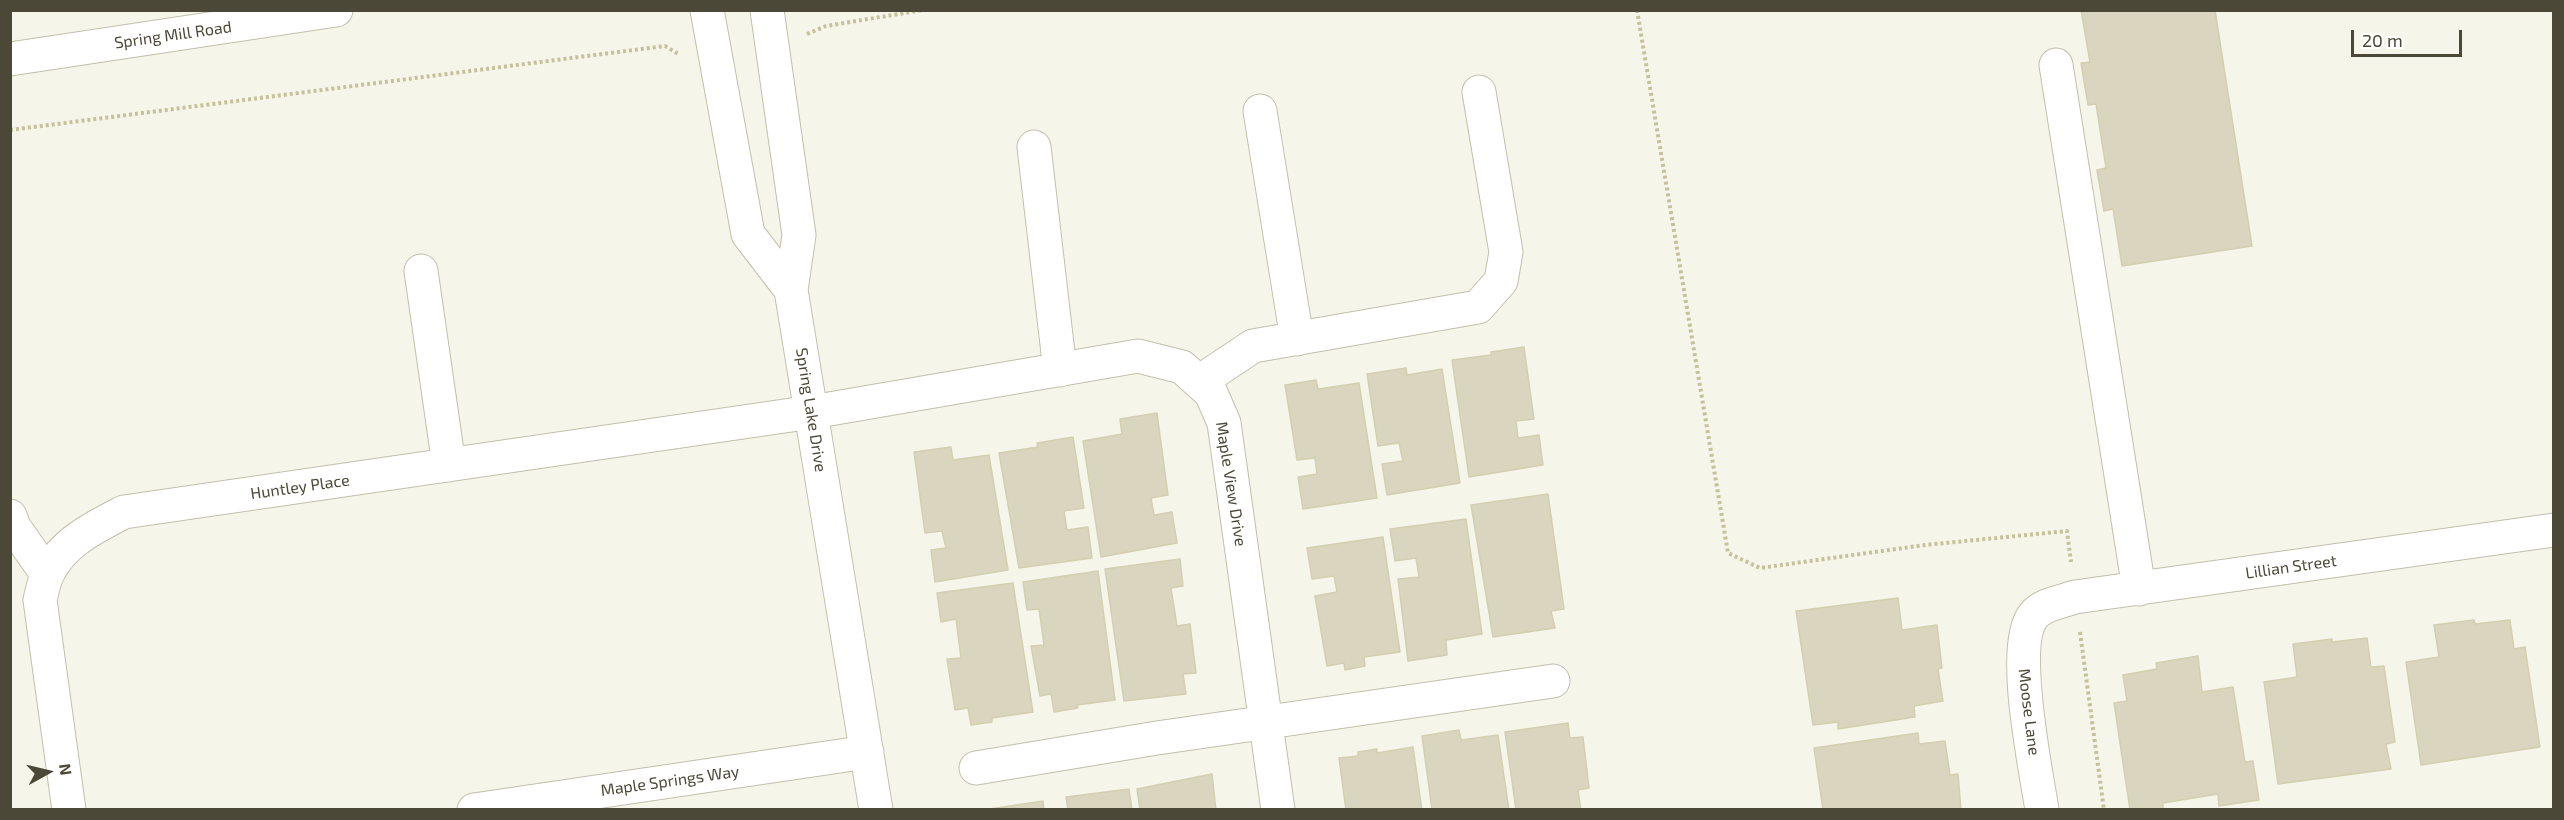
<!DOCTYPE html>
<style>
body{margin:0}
#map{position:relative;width:2564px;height:820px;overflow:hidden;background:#f6f5ea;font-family:"Exo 2",sans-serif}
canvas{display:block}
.frame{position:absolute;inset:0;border:12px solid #4b4837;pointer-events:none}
.north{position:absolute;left:18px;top:742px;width:60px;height:60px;-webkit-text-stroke:4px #fff;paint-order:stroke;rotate:82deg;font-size:16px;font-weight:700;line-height:24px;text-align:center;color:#4b4837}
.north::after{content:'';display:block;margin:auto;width:21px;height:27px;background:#4b4837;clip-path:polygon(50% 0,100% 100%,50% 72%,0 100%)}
.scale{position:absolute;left:2351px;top:30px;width:111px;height:27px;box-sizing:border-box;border:3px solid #4b4837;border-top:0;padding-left:8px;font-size:18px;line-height:21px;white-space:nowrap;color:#4b4837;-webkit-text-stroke:4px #fff;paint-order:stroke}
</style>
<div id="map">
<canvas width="2564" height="820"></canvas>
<div class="frame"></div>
<div class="north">N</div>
<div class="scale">20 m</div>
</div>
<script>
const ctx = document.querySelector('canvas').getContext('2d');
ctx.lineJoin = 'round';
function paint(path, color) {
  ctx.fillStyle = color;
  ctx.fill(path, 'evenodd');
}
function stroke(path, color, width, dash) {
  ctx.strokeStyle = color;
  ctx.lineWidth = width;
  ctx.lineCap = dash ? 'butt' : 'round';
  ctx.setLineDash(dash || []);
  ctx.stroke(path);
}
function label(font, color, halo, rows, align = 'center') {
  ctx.font = font + ' "Exo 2",sans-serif';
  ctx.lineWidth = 4.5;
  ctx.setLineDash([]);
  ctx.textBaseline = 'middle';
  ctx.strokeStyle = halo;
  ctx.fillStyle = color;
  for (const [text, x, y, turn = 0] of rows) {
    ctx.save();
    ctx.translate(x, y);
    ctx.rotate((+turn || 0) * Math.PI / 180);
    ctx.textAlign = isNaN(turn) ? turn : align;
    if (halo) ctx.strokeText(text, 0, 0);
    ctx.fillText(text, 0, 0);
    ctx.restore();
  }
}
const building = new Path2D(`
 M2081,10h134l37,236 -130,20 -9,-57 -9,2 -7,-41 9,-2 -10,-64 -8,1 -7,-42 9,-1z
 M1524,347l10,72 -18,2 2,17 21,-3 4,30 -74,12 -17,-117 39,-5v-3z
 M1406,368l1,7 35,-6 18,114 -73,12 -5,-31 21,-3 -4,-18 -21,3 -11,-72z
 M1316,380l2,9 41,-6 18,115 -74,11 -5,-32 19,-3 -2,-16 -18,2 -12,-75z
 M1157,413l11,82 -17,3 3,17 18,-3 5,31 -76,14 -18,-116 39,-7 -2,-15z
 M1073,437l11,71 -20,3 3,19 21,-3 4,31 -73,10 -20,-115 39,-6 -1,-4z
 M951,447l2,13 36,-5 19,115 -73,12 -4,-32 15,-2 -4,-17 -17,2 -11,-81z
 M1548,494l16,115 -13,2 4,17 -62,9 -22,-132z
 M1466,519l16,115 -36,6 1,15 -39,6 -10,-82 21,-2 -3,-19 -21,3 -5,-32z
 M1383,537l17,115 -36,5 1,9 -20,4 -1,-7 -17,3 -12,-70 22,-4 -3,-16 -22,3 -5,-31z
 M1180,559l3,27 -12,2 6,38 13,-2 6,49 -13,1 3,20 -62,7 -19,-132z
 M1098,571l17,129 -38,5 1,3 -24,4 -3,-18 -11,2 -9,-50 13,-1 -5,-36 -12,1 -4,-28z
 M1013,583l20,129 -41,6v4l-21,3 -3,-17 -13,2 -8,-51 14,-1 -5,-39 -15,3 -4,-29z
 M1898,598l4,32 35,-5 5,43 -4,1 5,32 -29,5 1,11 -77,12v-7l-25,3 -17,-114z
 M2474,620l1,4 35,-4 4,29 11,-2 15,100 -119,18 -15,-103 33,-5 -5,-32z
 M2367,638l4,29 13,-1 11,76 -9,2 5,25 -113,15 -14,-102 33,-5 -4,-33 39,-5v3z
 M2198,656l4,36 31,-5 12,75 8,-1 6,39 -40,6 -1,-12 -55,9v7h-33l-16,-107 13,-2 -4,-26 34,-6 -1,-6z
 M1568,723l2,15 13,-1 6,51 -11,2 3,20h-65l-11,-78z
 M1459,730l2,10 37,-5 11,75h-77l-10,-74z
 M1918,733l1,11 26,-3 5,34 8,-1 3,36h-138l-9,-62z
 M1413,747l9,63h-76l-7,-52 19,-2v-4l19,-3v4z
 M1212,774l4,36h-76l-3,-21z
 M1129,789l3,21h-64l-2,-13z
 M1043,801l1,9h-61z`);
const path = new Path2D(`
 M1637,10l91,543 32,15 165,-23 142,-14 4,31
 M807,34l19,-8 97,-16
 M10,130l655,-84 15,9
 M2080,632l24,178`);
const minor = new Path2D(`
 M707,10l41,224 43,56
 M767,10l32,225 -8,55 85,520
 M10,59l326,-49
 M2056,65l83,524
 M1260,111l37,228
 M1034,147l26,223
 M421,271l28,194
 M1199,382l54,-36 225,-39 23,-26 5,-29 -27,-160
 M10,516l4,11 33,47
 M976,768l181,-30 396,-57
 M69,810l-29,-210c2,-8 4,-19 8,-27 15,-31 47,-46 76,-61l688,-100 326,-56 44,11 29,26 13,30 54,387
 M474,810l393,-58
 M2042,810c-6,-40 -33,-166 -8,-195 9,-11 27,-13 41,-18l479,-67`);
const streetNames = [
 ["Spring Mill Road",173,35,-8],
 ["Spring Lake Drive",811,410,81],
 ["Maple View Drive",1231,484,81],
 ["Huntley Place",300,487,-8],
 ["Lillian Street",2291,567,-8],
 ["Moose Lane",2029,712,83],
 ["Maple Springs Way",670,781,-8]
];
paint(building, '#d9d5be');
stroke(building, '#d4cfb1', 1.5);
stroke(minor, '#c2c0ab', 35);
stroke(path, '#c5c19b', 4, [3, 3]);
stroke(minor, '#fff', 33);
label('16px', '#4b4837', '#fff', streetNames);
</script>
